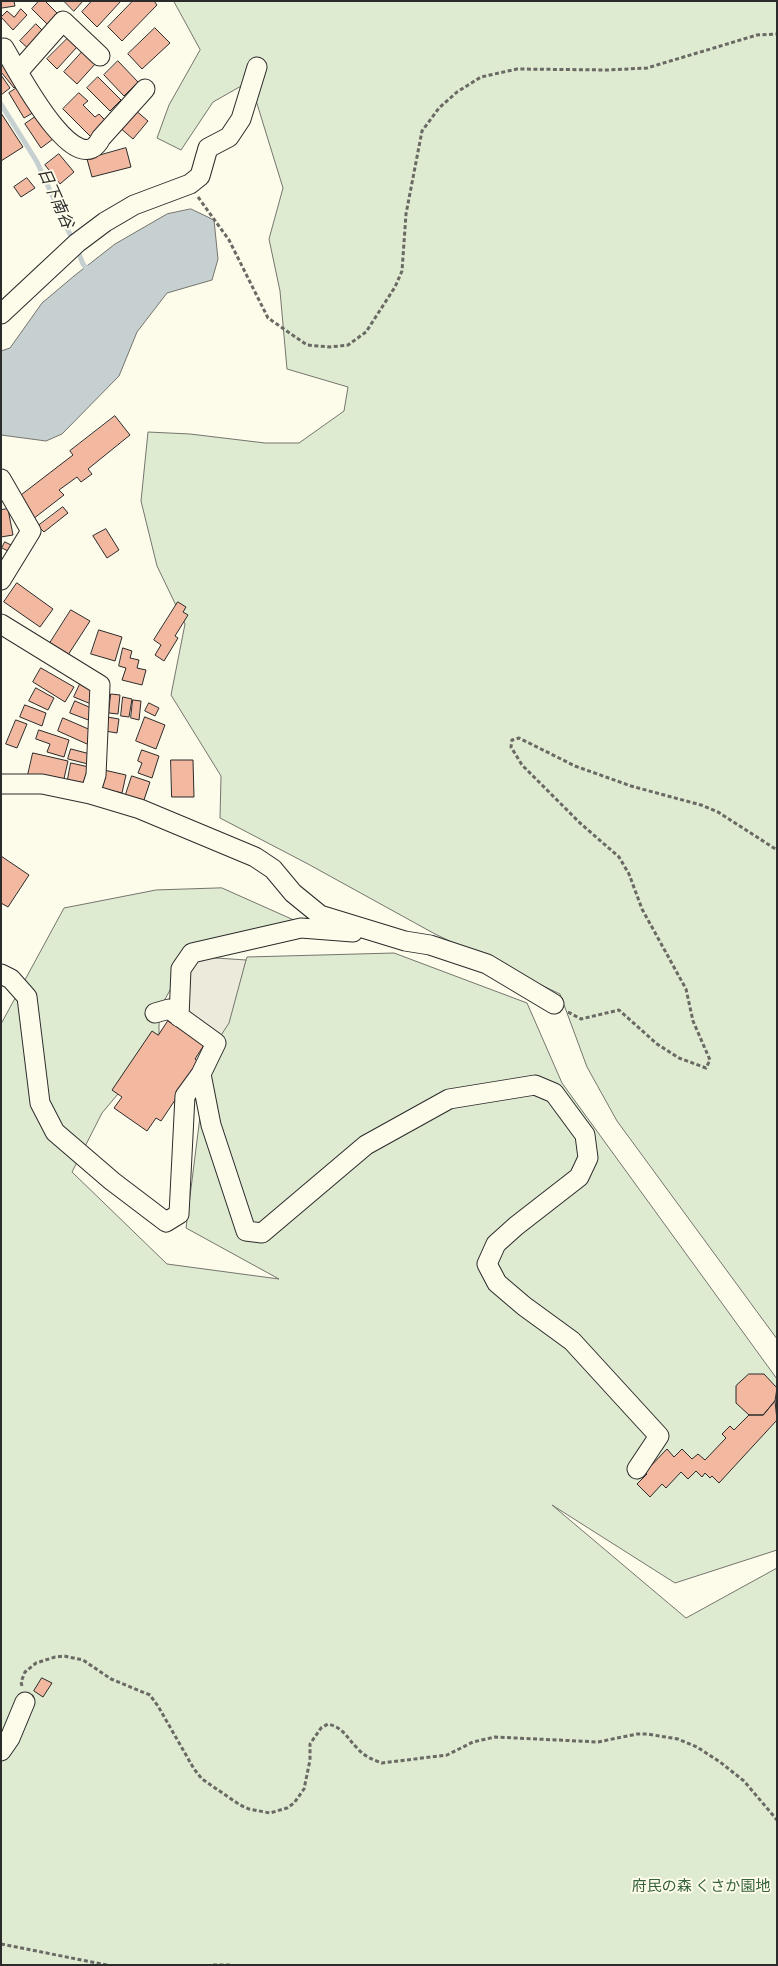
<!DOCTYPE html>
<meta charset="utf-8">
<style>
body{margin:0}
#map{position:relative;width:778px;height:1966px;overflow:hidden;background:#fdfbea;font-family:Overpass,sans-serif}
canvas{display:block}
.frame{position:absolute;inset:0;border:2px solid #2b2b2b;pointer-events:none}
</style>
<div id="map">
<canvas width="778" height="1966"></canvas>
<div class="frame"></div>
</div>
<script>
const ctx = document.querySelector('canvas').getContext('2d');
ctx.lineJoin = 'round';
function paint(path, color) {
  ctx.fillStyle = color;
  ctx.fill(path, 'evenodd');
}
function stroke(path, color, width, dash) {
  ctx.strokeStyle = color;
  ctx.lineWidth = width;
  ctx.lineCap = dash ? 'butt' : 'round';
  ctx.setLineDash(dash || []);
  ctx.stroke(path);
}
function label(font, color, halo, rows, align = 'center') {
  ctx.font = font + ' Overpass,"Noto Sans JP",sans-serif';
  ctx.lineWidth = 4;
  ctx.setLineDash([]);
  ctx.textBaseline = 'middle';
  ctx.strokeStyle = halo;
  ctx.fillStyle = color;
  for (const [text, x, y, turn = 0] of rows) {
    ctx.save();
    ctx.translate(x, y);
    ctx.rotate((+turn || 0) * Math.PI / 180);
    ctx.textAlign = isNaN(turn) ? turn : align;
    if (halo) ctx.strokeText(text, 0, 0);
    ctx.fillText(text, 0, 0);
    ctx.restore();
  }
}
const green = new Path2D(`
 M174,1h603v1338l-160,-218 -30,-54 -27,-73 -125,-60 -127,-70 -88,-46 1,-42 -50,-81 14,-71 -28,-58 -16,-65 7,-69 42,2 75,9h34l45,-32 4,-24 -61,-18 -7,-78 -11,-52 14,-51 -33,-107 -37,21 -32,48 -24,-12 12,-33 31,-55z
 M222,888l74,33 -112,44 -25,45v35l-57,68 -30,59 95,92 112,15 -93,-51 18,-143 43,-128 147,-4 133,50 35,80 215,296v171l-102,33 -123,-78 134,113 91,-50v397h-776v-941l63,-116 92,-18z`);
const parking = new Path2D(`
 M201,957l45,3 -17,63 -13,20 -37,-26 11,-52z`);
const water = new Path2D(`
 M191,209l23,11 4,39 -6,21 -45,13 -30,39 -18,44 -57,58 -16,7 -45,-6v-84l9,-3 32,-45 32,-27 41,-32 52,-30z`);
const stream = new Path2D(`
 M1,104l36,58 36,79
 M77,249l6,15 7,8`);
const building = new Path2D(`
 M1,1h13l1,5 -13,2z
 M39,1h6l16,16 -11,10 -18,-18z
 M64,1h19l-9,10z
 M92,1h29l-24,26 -15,-15z
 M133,1h21l3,4 -35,36 -14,-14z
 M21,9l6,6 -14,15 -12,-13 6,-6 7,6z
 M36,24l6,6 -3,4 4,4 -12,13 -11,-10z
 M155,28l15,15 -28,26 -14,-15z
 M68,38l9,9 -20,22 -10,-10z
 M83,51l13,12 -19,21 -13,-12z
 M118,61l20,21 -14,14 -20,-21z
 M5,62l16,20 -7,6 -13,-16v-8z
 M1,75l9,13 -9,7z
 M98,77l23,23 -11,11 -23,-23z
 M20,86l16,25 -12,7 -15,-25z
 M79,93l9,8 -5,4 12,12 4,-3 9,9 -16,15 -29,-29z
 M134,109l14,12 -15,18 -14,-12z
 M1,113l22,34 -22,14z
 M38,115l15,24 -12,9 -16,-24z
 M126,148l5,19 -39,10 -5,-18z
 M59,154l15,18 -14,12 -15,-19z
 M27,178l8,10 -14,9 -7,-10z
 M115,416l15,19 -42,34 4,5 -11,8 -4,-5 -18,13 5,5 -31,24 -16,-21 56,-43 -3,-4z
 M63,507l5,6 -24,19 -6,-6z
 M8,509l5,26 -12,2v-27z
 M106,529l13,21 -12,8 -14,-22z
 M5,542l10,5 -3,6 -10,-5z
 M17,583l36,26 -13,18 -36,-25z
 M178,602l8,5 -3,5 5,3 -13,21 3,2 -14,23 -9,-6 6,-10 -7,-5z
 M71,610l19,11 -22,34 -18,-12z
 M99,630l23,7 -7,24 -24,-7z
 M123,648l9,3 -2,7 9,2 -2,8 9,2 -4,15 -20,-5 4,-12 -7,-2z
 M41,668l33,19 -9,15 -32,-20z
 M81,682l17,7 -7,15 -17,-7z
 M36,688l18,10 -6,12 -19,-9z
 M111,694l9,1 -2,19 -9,-1z
 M123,697l9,2 -3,18 -8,-1z
 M133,700l8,1 -2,19 -8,-2z
 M75,701l21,9 -5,11 -21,-8z
 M149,703l10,5 -4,8 -10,-5z
 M25,705l21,8 -4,13 -22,-9z
 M107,717l12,2 -2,14 -12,-2z
 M145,717l20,8 -9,24 -20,-8z
 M63,718l30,13 -6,13 -29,-13z
 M16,720l11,4 -10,24 -11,-4z
 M39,730l30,10 -5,17 -17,-5 3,-8 -14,-5z
 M71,749l23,6 -2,10 -24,-6z
 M142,750l17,6 -7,22 -14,-5 4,-10 -4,-2z
 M33,753l35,8 -5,22 -35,-8z
 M171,760h22l1,37h-22z
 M71,763l18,4 -5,21 -17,-4z
 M104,770l22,5 -4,18 -22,-5z
 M132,776l18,6 -8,24 -18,-6z
 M1,856l28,19 -21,32 -7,-4z
 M168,1021l36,24 -9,14 5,4 -39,58 -5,-3 -9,13 -33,-23 8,-11 -10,-7 40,-59 6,4z
 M749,1374h15l13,14 -2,13 -12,14h-14l-13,-12v-17z
 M775,1401l2,19 -58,63 -7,-7 -2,2 -5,-5 -3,4 -6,-6 -8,8 -7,-7 -15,16 -4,-4 -12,13 -13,-13 10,-10 -2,-2 22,-23 7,8 8,-8 10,10 6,-5 7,6 21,-22 -4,-4 8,-8 4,4 15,-15h14z
 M42,1678l10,5 -9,14 -9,-6z`);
const path = new Path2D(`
 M198,197l31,43 39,78 39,27 23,2 18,-2 18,-13 29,-45 7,-16 4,-57 16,-83 17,-23 18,-16 24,-15 36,-8 91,1 39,-2 110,-33 20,-1
 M568,1012l13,7 38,-9 38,34 22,14 27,10 4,-8 -17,-39 -7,-32 -44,-80 -13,-35 -10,-17 -39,-34 -58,-58 -11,-18 1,-7 7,-2 56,28 56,20 70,19 17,7 59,38
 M22,1686l-1,-4 4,-10 11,-9 19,-6 9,-1 19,4 28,19 39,16 8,11 36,63 8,10 38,26 9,4 21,4 17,-5 7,-5 10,-14 6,-29v-16l11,-16 7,-4c16,4 19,14 30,25 6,7 15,11 24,14l65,-8 26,-13 22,-5 103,5 39,-8h10l31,5 19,8 23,15 24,19 33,39
 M1,1944l106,21
 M213,1965h19`);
const minor = new Path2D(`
 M4,48c11,18 73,139 97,90l44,-49
 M18,72l45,-51 37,35
 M1,314l76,-71 28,-21 29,-17 56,-21 10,-8 8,-28 21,-11 12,-18 16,-52
 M1,479l30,52 -30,49
 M1,624l99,61 -4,90 -6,19
 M1,784h41l48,10 50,15 115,48 18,12 20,24 27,22 85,26 25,4 57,19 67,40
 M1,974l10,5 16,18 13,106 15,29 57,49 54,41 13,-8 6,-118 16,-22 15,-31 -47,-34 -14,4
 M179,1017l2,-48 11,-16 109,-25 52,4
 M201,1074l10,51 35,106 16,2 104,-88 83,-46 86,-14 19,8 31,42 3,23 -9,19 -63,49 -20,18 -9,20 10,19 27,23 48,35 87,95 -22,33
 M1,1751l9,-13 15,-36`);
const parkNames = [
 ["府民の森 くさか園地",701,1888]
];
const waterNames = [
 ["日下南谷",54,199,66]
];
paint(green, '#deebd1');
stroke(green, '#74746e', 1);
paint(parking, '#eceadb');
stroke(parking, '#74746e', 1);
paint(water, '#c7d0d0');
stroke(water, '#74746e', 1);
stroke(stream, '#c7d0d0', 5);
paint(building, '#f2b8a0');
stroke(building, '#2b2b2b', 1);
stroke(minor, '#2b2b2b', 21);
stroke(path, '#6a6964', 3, [4, 2.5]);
stroke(minor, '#fdfbea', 19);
label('15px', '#34623c', '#fdfbea', parkNames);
label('italic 16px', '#2b2b2b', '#fdfbea', waterNames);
</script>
